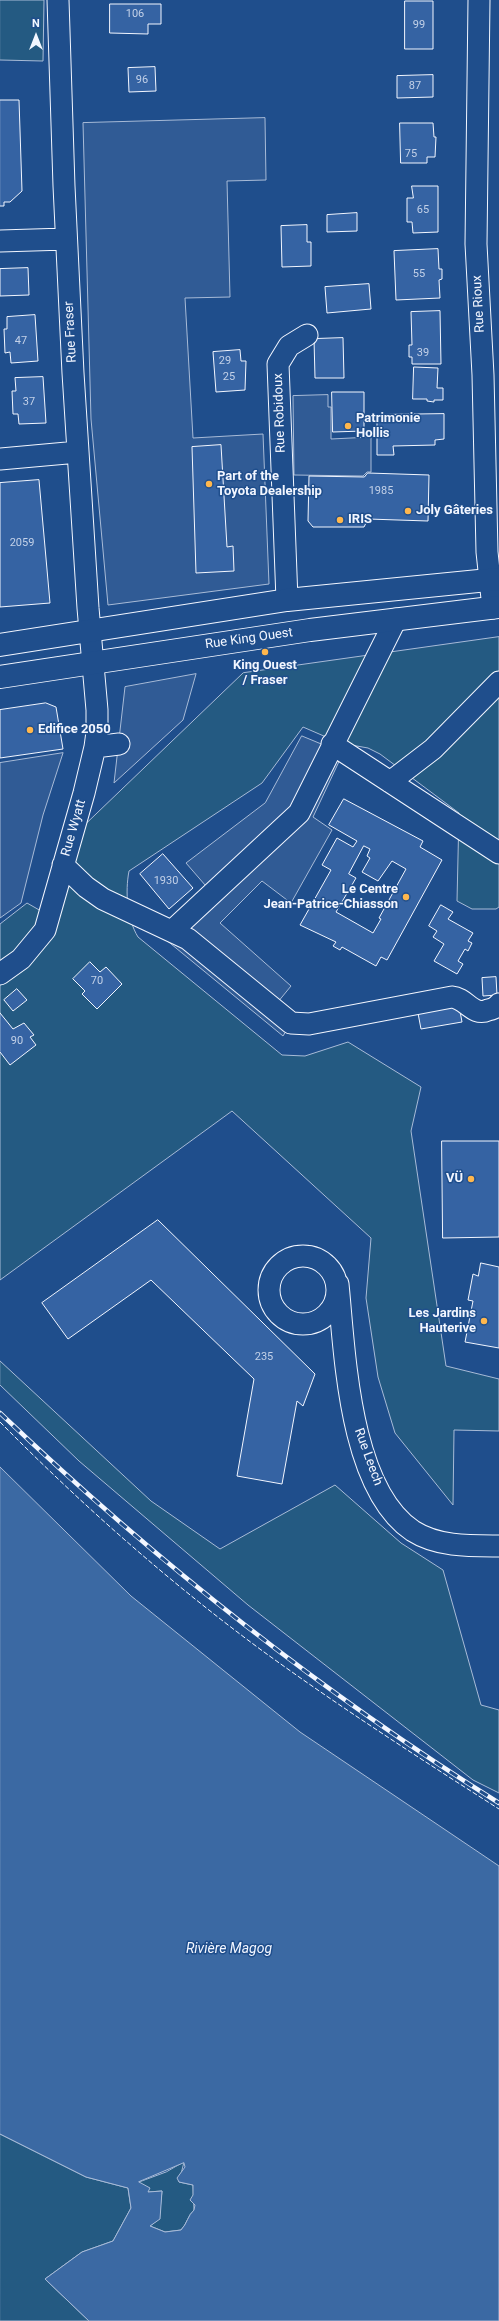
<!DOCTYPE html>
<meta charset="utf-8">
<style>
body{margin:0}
#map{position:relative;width:499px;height:2321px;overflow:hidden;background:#1f4e8c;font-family:Roboto,sans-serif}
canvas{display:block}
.north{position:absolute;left:16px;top:16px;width:40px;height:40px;-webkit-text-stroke:3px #1f4e8c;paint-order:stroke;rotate:0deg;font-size:11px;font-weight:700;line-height:16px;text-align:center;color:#f2f6ff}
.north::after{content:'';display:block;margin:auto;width:14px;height:18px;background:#f2f6ff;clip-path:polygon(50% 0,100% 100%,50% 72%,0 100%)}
</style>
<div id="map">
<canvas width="499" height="2321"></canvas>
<div class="north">N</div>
</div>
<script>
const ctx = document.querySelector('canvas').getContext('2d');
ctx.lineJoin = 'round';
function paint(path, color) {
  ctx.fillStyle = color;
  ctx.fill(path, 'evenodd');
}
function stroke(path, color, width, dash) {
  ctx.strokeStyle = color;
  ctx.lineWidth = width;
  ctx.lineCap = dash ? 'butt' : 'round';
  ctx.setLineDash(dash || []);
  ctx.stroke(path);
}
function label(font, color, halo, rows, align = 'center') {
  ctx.font = font + ' Roboto,sans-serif';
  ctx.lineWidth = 3;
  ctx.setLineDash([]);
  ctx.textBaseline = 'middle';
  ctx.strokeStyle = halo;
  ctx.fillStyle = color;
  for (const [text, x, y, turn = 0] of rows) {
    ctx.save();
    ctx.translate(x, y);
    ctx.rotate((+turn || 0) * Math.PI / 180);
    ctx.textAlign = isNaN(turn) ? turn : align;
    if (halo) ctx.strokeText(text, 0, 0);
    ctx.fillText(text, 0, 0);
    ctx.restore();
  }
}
const green = new Path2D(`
 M0,0h44l-1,61 -43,-1z
 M499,637v270l-3,2h-24l-15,-8 2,-88 -79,-59 -12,-6 -28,-5 -37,-16 -41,56 -133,88c-4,21 -2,48 9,66l144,118 23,1 43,-14 73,45 -10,44 35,235 53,13v52l-45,-1 -1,75 -58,-72 -17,-56 -12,-79 5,-60 -139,-127 -232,169v-356l27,-21 21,12 24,-78 171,-164z
 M0,1361l151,140 69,48 115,-64 66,58 42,27 38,135 18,5v83l-26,-13 -225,-175 -169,-144 -79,-76z
 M0,2134l86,43 42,11 3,20 -18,33 -31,11 -37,27 44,42h-89z
 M184,2162l-5,20 14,3 1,25c-6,5 -7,14 -13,20l-16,2 -15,-6 9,-7 3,-28 -14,1 -9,-10 27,-10z`);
const parking = new Path2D(`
 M265,118l1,62 -39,1 3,116 -45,1 8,140 70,-4 6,150 -161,21 -17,-186 -8,-296z
 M328,395v12h3v32l40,-2v35h-4l-4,4 -69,-1 -1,-79z
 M196,674l-13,46 -69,63 11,-96z
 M302,736l41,17 -30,64 19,13 -41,73 -29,-22 -42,42 71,63 -18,22 18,15 -8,13 -118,-97 47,-46 -26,-30 79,-60z
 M63,753l-20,62 -22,88 -21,15v-155z`);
const water = new Path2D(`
 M0,1467l131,129 169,136 199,134v455h-410l-44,-42 37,-27 31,-11 18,-33 -3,-20 -42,-11 -86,-43zM184,2163l1,4 -8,11 2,4 14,3v10l-3,5 5,5 -1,5c-6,5 -7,14 -13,20l-16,2 -15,-6 10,-7 2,-28 -14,1 2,-4 -11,-6z`);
const building = new Path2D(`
 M405,1h28v48h-28z
 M110,4h51v20h-13v10l-38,-1z
 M155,67l1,24 -27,1 -1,-24z
 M433,75v22l-36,1v-22z
 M0,100h19l3,91 -12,11h-6v4h-4z
 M400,123h33l1,14h2l-1,20h-8v6h-26z
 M412,186h26v46l-25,1 -1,-11h-5v-24h6z
 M357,213v18l-30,1v-17z
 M307,225v17h4v24l-29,1 -1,-41z
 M438,249l1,20h3v10l-3,1 1,18 -44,2 -2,-49z
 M28,268l1,27 -29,1v-27z
 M369,284l2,25 -44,4 -2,-26z
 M440,311l1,53h-29v-7h-3v-12h3l-1,-33z
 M35,315l3,46 -27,2 -1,-11 -5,1 -1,-24h3v-12z
 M343,338l1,40h-29l-1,-39z
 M240,350l1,11h5l-1,29 -29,2 -3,-40z
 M414,367l24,1 -1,20h6v12h-9v2l-7,-1v-2h-14z
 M43,377l3,46 -27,1 -1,-10h-5l-1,-23h4l-1,-13z
 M332,392h32v39l-31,1z
 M444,414v25l-9,1v5l-42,1 1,9h-17v-40z
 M221,445l6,102 6,-1 1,25 -38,2 -4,-126z
 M368,473l61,2 -1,46 -60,-2 -4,8h-51l-5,-6 1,-45 55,1z
 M39,480l11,123 -50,4v-124z
 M46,703l10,4 7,42 -63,9v-48z
 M344,799l79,42 -3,6 22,13 -55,100 -6,-3 -5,9 -34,-19 -2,3 -7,-4 3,-4 -36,-17 31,-55 -9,-5 15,-27 16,9 4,-6 -28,-16zM364,846l6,3 -3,7 3,2 -8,14 16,9 14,-20 14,8 -27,49 2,1 -8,14 -37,-21 20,-34 -7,-4z
 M163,854l30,34 -24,21 -29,-35z
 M441,905l12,7 -5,7 25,14 -5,8 4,2 -4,8 -3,-2 -7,12 5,3 -6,10 -23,-13 10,-17 -11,-7 4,-6 -8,-5z
 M90,962l10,10 6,-5 16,17 -25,25 -15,-15 3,-3 -12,-12z
 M496,977l1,18 -14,1 -1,-18z
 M17,989l10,11 -14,11 -9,-11z
 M458,1000l4,22 -41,7 -4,-21z
 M0,1013l13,16 11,-6 10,12 -4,2 6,8 -26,20 -10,-13z
 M442,1141h57v96l-56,1z
 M158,1220l157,154 -12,32 -6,-5 -15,83 -45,-8 17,-97 -103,-99 -83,59 -26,-36z
 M481,1263l18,4v81l-34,-6 8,-41 -5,-1 5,-26 5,2z`);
const minor = new Path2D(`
 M479,0l-3,244 7,131 4,177 6,56
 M0,241l66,-2
 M0,459l78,-7
 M287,600l-9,-236 11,-18 18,-11
 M332,744l167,109
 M95,747l24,-3
 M390,782l43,-33 66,-67
 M63,865l23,22 17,12 85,40 103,84 18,1 143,-27c14,1 21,20 36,13 5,-1 8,-2 11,-6
 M173,930l126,-117 97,-194
 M0,974l21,-15 24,-29 39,-137 11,-46 2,-15v-22l-9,-102 -15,-235 -9,-187 -6,-186
 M269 1290a34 34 0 1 1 68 0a34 34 0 1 1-68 0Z
 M338,1284c7,70 11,204 75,247 25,16 58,15 86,15`);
const major = new Path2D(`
 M0,645l287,-45 212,-21
 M0,677l310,-47 189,-23`);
const rail = new Path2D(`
 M0,1413c153,146 319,278 499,390`);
const fence = new Path2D(`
 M0,1422c82,83 170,161 264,230 76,55 155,106 235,157`);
const markers = [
 [348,426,4,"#ffb74d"],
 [209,484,4,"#ffb74d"],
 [408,511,4,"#ffb74d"],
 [340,520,4,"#ffb74d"],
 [265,652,4,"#ffb74d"],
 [30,730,4,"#ffb74d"],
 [406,897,4,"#ffb74d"],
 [471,1179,4,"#ffb74d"],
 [484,1321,4,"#ffb74d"]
];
const numberNames = [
 ["106",135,14],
 ["99",419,25],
 ["96",142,80],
 ["87",415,86],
 ["75",411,154],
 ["65",423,210],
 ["55",419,274],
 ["47",21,341],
 ["39",423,353],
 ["29",225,361],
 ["25",229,377],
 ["37",29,402],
 ["1985",381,491],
 ["2059",22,543],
 ["1930",166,881],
 ["70",97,981],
 ["90",17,1041],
 ["235",264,1357]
];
const streetNames = [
 ["Rue Rioux",479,304,-93],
 ["Rue Fraser",71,332,-93],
 ["Rue Robidoux",280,413,-92],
 ["Rue King Ouest",249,639,-8],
 ["Rue Wyatt",74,828,-74],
 ["Rue Leech",368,1457,70]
];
const poiNames = [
 ["Patrimonie",356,419],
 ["Hollis",356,434],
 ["Part of the",217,477],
 ["Toyota Dealership",217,492],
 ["Joly Gâteries",416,511],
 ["IRIS",348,520],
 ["King Ouest",265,666,"center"],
 ["/ Fraser",265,681,"center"],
 ["Edifice 2050",38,730],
 ["Le Centre",398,890,"right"],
 ["Jean-Patrice-Chiasson",398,905,"right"],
 ["VÜ",463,1179,"right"],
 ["Les Jardins",476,1314,"right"],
 ["Hauterive",476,1329,"right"]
];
const waterNames = [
 ["Rivière Magog",229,1949]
];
paint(green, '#245a82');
stroke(green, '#a8bbd7', 1);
paint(parking, '#305b95');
stroke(parking, '#a8bbd7', 1);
paint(water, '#3b69a3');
stroke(water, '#a8bbd7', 1);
paint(building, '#3563a3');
stroke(building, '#f2f6ff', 1);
stroke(minor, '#f2f6ff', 23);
stroke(major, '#f2f6ff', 24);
stroke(minor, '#1f4e8c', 21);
stroke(major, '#1f4e8c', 22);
stroke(rail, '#f2f6ff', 4.5);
stroke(rail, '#1f4e8c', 3, [9]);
stroke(fence, '#f2f6ff', 1, [5, 2]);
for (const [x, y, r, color] of markers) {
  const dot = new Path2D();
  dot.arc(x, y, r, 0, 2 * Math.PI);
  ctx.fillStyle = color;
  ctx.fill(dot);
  stroke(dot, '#1f4e8c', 1.5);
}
label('11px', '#c3d1e8', null, numberNames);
label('13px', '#f2f6ff', '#1f4e8c', streetNames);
label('bold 13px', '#f2f6ff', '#1f4e8c', poiNames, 'left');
label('italic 14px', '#f2f6ff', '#1f4e8c', waterNames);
</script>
